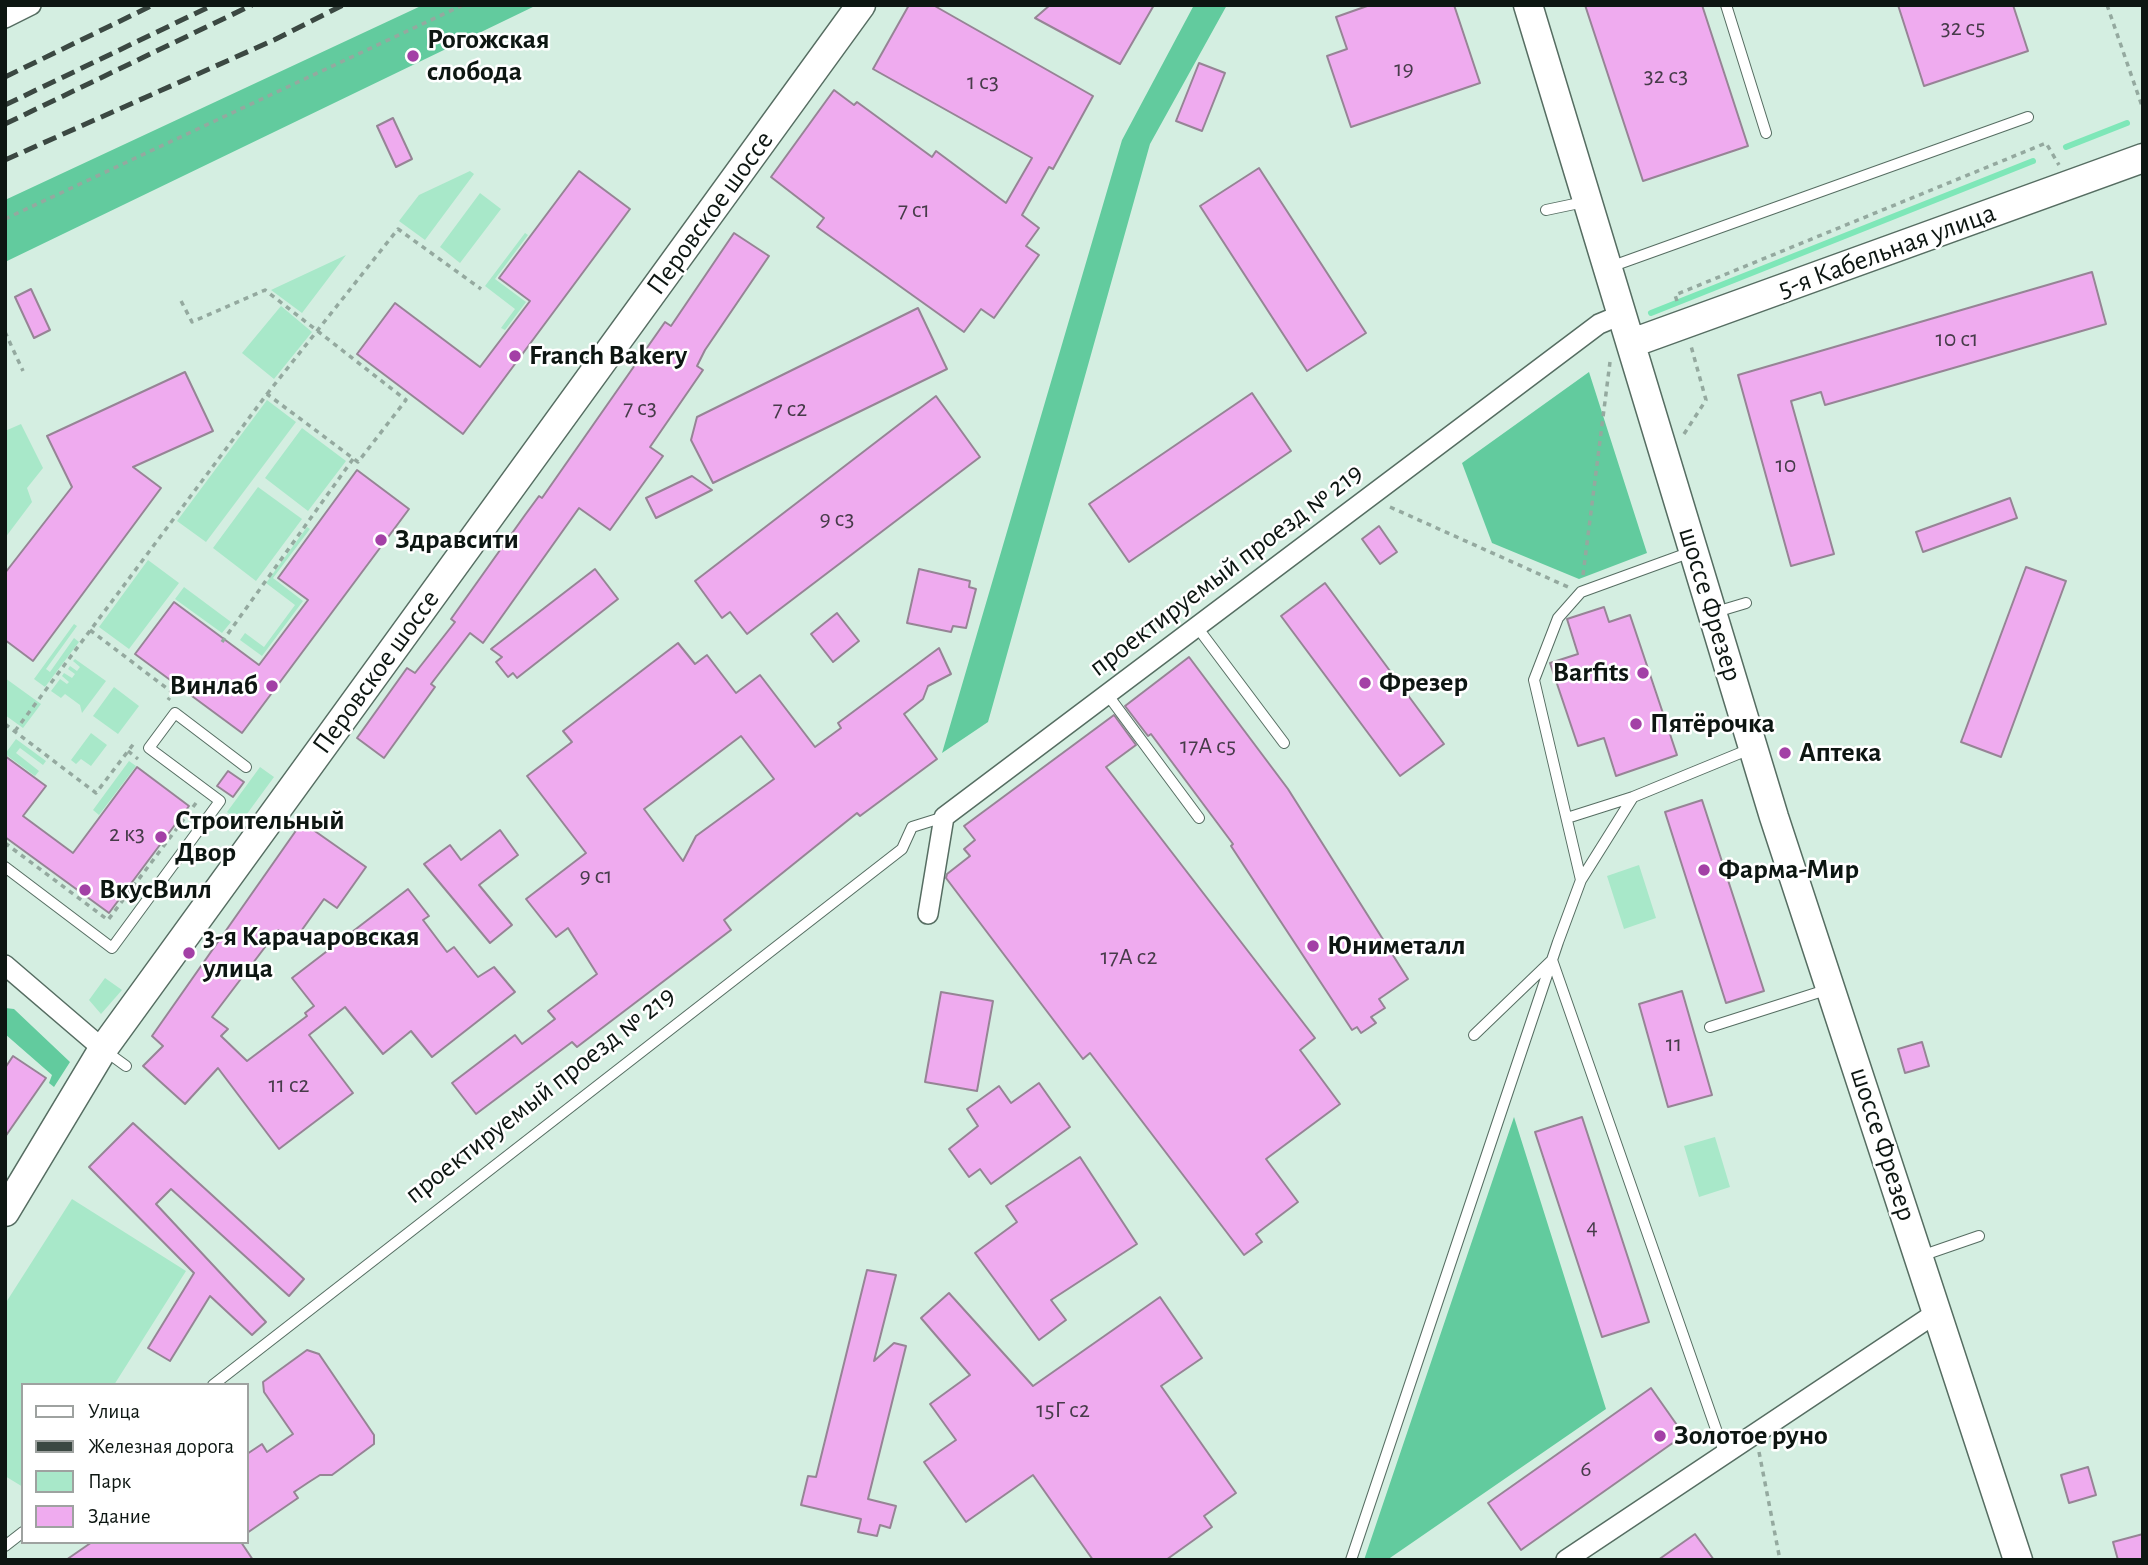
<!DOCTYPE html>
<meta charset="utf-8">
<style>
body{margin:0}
#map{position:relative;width:2148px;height:1565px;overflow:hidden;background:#d4eee1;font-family:"Alegreya Sans",sans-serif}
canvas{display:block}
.frame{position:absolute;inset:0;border:7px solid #0d1612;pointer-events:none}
.legend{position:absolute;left:21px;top:1383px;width:228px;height:161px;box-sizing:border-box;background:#fff;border:2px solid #9ea2a0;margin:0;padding:9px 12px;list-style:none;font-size:21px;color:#0d1612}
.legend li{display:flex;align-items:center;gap:14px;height:35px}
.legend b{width:35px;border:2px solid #9ea2a0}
</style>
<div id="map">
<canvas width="2148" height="1565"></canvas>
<div class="frame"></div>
<ul class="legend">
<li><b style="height:9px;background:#fff"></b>Улица</li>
<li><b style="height:9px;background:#3b4842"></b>Железная дорога</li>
<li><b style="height:19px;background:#a8e8c9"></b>Парк</li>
<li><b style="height:19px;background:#efabef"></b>Здание</li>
</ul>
</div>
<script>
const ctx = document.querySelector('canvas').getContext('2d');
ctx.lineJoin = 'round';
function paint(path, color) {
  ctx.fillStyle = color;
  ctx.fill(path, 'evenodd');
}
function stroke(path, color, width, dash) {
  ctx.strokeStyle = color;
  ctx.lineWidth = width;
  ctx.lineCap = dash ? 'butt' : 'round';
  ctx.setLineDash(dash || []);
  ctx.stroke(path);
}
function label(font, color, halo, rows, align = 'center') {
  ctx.font = font + ' "Alegreya Sans",sans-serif';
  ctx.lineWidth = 5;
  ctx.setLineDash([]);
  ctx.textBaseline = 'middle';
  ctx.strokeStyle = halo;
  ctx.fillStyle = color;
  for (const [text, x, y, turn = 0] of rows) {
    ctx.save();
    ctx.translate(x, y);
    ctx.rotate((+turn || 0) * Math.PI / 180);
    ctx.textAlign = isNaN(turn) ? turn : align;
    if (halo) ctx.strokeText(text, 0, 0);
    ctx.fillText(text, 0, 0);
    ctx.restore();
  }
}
const green = new Path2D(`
 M470,171l4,3 -49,66 -26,-19 20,-26z
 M480,193l21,16 -41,54 -20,-16z
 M525,233l3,2 -33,44 31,23 -21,28 -4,-2 14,-19 -30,-23z
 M346,255l-44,58 -31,-23z
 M281,306l31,26 -38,47 -32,-26z
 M267,400l29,22 -90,120 -29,-21z
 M21,424l22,44 -16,20 5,14 -27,36v-107z
 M302,428l44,33 -38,50 -43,-33z
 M258,487l44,32 -46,62 -43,-33z
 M307,527l3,2 -37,49 30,23 -41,55 -22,-16 5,-7 19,14 31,-42 -29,-22z
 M148,560l31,23 -50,66 -30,-22z
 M184,587l47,35 -9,11 -47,-34z
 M74,624l3,2 -31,43 4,3 24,-34 5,4 -34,45 -11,-8z
 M75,659l31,22 -24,32 -2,-8 -15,-11 -4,4 -10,-7 9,-12 7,5 2,-2 -7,-6 2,-3 8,5 3,-4 -7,-5 2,-3 7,5 3,-4 -7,-6z
 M5,678l36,26 -18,24 -18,-13z
 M114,687l25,19 -21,28 -25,-18z
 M91,733l16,12 -16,21 -10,-7 -5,5 -5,-4z
 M16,739l30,22 -3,4 -23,-17 -4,5 23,18 -4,5 -30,-22z
 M129,761l7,5 -37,49 -6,-5z
 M260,767l14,10 -33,45 -14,-10z
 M1639,865l17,53 -32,11 -17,-53z
 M105,978l17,12 -21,24 -12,-14z
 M1715,1137l15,50 -31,10 -15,-51z
 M72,1199l114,72 -72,114h-91v102l-18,-11v-172z`);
const forest = new Path2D(`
 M423,5h114l-532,257v-62z
 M1194,5h33l-77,139 -162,578 -46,31 180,-613z
 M1589,372l58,181 -68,26 -87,-36 -30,-80z
 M5,1008l9,1 56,53 -16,25 -5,-4 3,-8 -47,-41z
 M1514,1117l92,292 -219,151h-23z`);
const stream = new Path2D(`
 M2066,147l61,-24
 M1651,313l382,-152`);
const building = new Path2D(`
 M909,5h24l160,91 -40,73 -4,-2 -27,48 17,13 -13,18 13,9 -45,63 -13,-9 -17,23 -147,-105 7,-9 -53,-41 63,-87 20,15 3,-3 75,55 4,-6 70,52 26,-45 -159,-89z
 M1050,5h104l-34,59 -85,-46z
 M1370,5h84l26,78 -129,44 -24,-71 20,-7 -11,-32z
 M1585,5h117l46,141 -105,35z
 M1898,5h115l15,46 -104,35z
 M1199,63l26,10 -23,58 -26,-10z
 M393,118l19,41 -16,8 -19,-41z
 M1259,168l107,165 -59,38 -107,-165z
 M579,171l51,38 -167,225 -106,-80 38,-51 85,64 50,-66 -31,-23z
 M734,233l35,23 -64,94 -8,16 6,4 -53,77 13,9 -53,74 -31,-22 -96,135 -13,-10 -39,51 4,3 -51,71 -27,-20 50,-70 8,5 40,-51 -4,-3 74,-104 14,-19 3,2 123,-176 6,4z
 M2092,272l14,52 -281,81 -4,-13 -30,9 43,153 -43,12 -53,-191z
 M31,289l19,41 -16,8 -19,-41z
 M918,308l29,61 -234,114 -22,-43 6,-23z
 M185,372l28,59 -80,36 28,21 -128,173 -28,-21v-67l67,-86 -25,-51z
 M1252,393l39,58 -162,111 -40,-58z
 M936,396l44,61 -233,177 -17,-22 -8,6 -27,-37z
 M357,470l52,39 -167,224 -107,-79 39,-52 85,63 49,-65 -30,-22z
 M692,476l20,14 -56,28 -10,-20z
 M2010,498l7,20 -94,34 -7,-20z
 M1379,526l18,26 -17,12 -18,-25z
 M2026,567l40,14 -65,176 -40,-15z
 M595,569l23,30 -101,79 -4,-5 -5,4 -12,-15 6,-5 -11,-8z
 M919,569l51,12 -1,6 7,2 -10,39 -13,-2 -2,6 -44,-9z
 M1325,583l119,161 -44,32 -119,-160z
 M1604,607l5,15 21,-7 47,140 -61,21 -12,-38 -26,8 -28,-83 28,-9 -11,-35z
 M837,613l22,28 -26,21 -22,-28z
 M678,643l17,21 12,-9 29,38 24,-18 55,72 26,-19 -3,-5 101,-75 12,26 -23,12 -5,13 -19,15 33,45 -77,57 -3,-3 -133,107 7,10 -154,117 -5,-5 -96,72 -24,-31 63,-48 7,9 33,-25 -7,-8 49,-37 -29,-46 -12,9 -30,-38 60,-46 -59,-77 45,-34 -9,-11zM741,736l33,43 -78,57 -13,25 -39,-52z
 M1189,657l99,132 120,190 -29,20 6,9 -14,9 5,6 -15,10 -4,-6 -5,3 -121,-184 2,-2 -82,-110 -3,2 -23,-30z
 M1114,715l22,30 -30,22 209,271 -15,12 40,54 -74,55 32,43 -42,32 6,8 -18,13 -154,-202 -7,6 -137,-181 1,-4 23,-18 -6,-7 11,-9 -11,-14z
 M5,756l41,30 -23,30 50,37 64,-86 52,39 -80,107 -104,-76z
 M228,771l16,11 -11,15 -16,-11z
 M1702,800l62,191 -38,12 -61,-191z
 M302,822l64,45 -29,41 -13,-9 -30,42 -16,-11 -66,87 16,12 -7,7 26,25 60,-45 -2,-3 9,-7 -22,-28 116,-89 21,27 -6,4 24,32 7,-5 24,30 16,-10 21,25 -83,65 -21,-26 -28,23 -38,-47 -36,28 44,58 -74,56 -61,-81 -33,36 -42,-38 20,-20 -11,-10z
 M500,830l18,25 -39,30 33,40 -22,18 -66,-79 26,-19 11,15z
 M1682,991l30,104 -44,12 -29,-103z
 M941,992l52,9 -16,90 -52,-9z
 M1922,1042l7,24 -24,7 -7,-24z
 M13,1056l33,22 -41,59v-69z
 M1039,1083l31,44 -79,57 -11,-15 -11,8 -20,-28 29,-23 -11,-17 32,-23 12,17z
 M1582,1117l67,205 -47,15 -67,-205z
 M133,1123l171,156 -15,17 -118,-107 -15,15 110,118 -14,13 -42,-39 -40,65 -22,-13 46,-75 -105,-106z
 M1080,1157l57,87 -86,56 15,20 -27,20 -64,-87 42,-31 -11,-16z
 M867,1270l29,5 -22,86 20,-18 12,3 -38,153 28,7 -6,22 -10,-3 -3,11 -19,-4 3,-13 -60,-14 7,-29 8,1z
 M949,1293l84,93 127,-89 42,61 -41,28 75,107 -32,23 8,11 -46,33h-73l-60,-85 -67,47 -42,-60 32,-22 -26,-36 40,-29 -49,-57z
 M307,1350l12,4 55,81v9l-42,31h-12l-11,7 -15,10 4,6 -51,35v-79l15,-10 5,8 26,-18 -29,-42 -1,-10z
 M1651,1388l33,47 -163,115 -33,-47z
 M2088,1467l8,28 -27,8 -8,-28z
 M1695,1534l19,26h-56z
 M2143,1534v26h-25l-5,-18z
 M92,1542h149l12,18h-187z`);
const path = new Path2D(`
 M2107,5l36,104
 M5,219l458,-214
 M1677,301l-2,-6 371,-152 13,22
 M5,332l18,39
 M267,394l131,-165 83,60
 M1684,434l22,-34 -15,-54
 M1390,507l178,80
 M1583,575l27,-213
 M90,630l83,63 -5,7
 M222,642l131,-183
 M5,724l91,69 39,-51
 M15,731l252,-337 91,68 48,-62 -141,-110 -73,32 -13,-25
 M128,751l10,8
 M5,843l103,77 88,-117 -2,-1
 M1759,1452l21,108`);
const lane = new Path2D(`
 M1726,5l40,128
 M1546,210l38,-8
 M1610,267l418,-150
 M1716,612l30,-9
 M1197,627l87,116
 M1107,694l92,124
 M1567,818l66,-21
 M5,867l107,81 108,-147 -71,-53 26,-35 71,54
 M1581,880l52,-83 117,-48
 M1710,1027l119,-38
 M1474,1035l78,-75 173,495
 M104,1050l22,16
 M1921,1256l58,-20
 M213,1385l689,-536 10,-22 32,-10
 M5,1546l18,-14
 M1351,1560l207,-618 23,-62 -47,-200 24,-62 23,-26 110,-40`);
const street = new Path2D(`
 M5,18l26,-13
 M928,914l16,-97 655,-493 24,-10
 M5,965l98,84
 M1566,1560l373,-249`);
const secondary = new Path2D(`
 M1528,5l246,812 244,743
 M1632,343l511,-185
 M5,1212l98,-163 758,-1044`);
const rail = new Path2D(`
 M5,77l148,-72
 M5,105l208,-100
 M5,124l247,-119
 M5,160l269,-120 69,-35`);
const markers = [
 [413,56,7,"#a340a6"],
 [515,356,7,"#a340a6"],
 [381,540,7,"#a340a6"],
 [1643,673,7,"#a340a6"],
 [1365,683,7,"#a340a6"],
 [272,686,7,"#a340a6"],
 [1636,724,7,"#a340a6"],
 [1785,753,7,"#a340a6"],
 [161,837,7,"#a340a6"],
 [1704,870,7,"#a340a6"],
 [85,890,7,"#a340a6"],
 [1313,946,7,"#a340a6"],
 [189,953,7,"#a340a6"],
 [1660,1436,7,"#a340a6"]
];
const numberNames = [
 ["32 с5",1963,28],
 ["19",1404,69],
 ["32 с3",1666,76],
 ["1 с3",983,82],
 ["7 с1",914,210],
 ["10 с1",1957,339],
 ["7 с3",640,408],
 ["7 с2",790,409],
 ["10",1786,465],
 ["9 с3",837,519],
 ["17А с5",1208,746],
 ["2 к3",127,834],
 ["9 с1",596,876],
 ["17А с2",1129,957],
 ["11",1674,1044],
 ["11 с2",289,1085],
 ["4",1592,1227],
 ["15Г с2",1063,1410],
 ["6",1586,1469]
];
const poiNames = [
 ["Рогожская",427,40],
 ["слобода",427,72],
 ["Franch Bakery",529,356],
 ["Здравсити",395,540],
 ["Barfits",1629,673,"right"],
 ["Фрезер",1379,683],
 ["Винлаб",258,686,"right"],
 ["Пятёрочка",1650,724],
 ["Аптека",1799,753],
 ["Строительный",175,821],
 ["Двор",175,853],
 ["Фарма-Мир",1718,870],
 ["ВкусВилл",99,890],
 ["3-я Карачаровская",203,937],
 ["улица",203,969],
 ["Юниметалл",1327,946],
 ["Золотое руно",1674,1436]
];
const streetNames = [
 ["Перовское шоссе",710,213,-54],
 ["5-я Кабельная улица",1887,251,-20],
 ["проектируемый проезд № 219",1226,570,-37],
 ["шоссе Фрезер",1710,604,73],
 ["Перовское шоссе",376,672,-54],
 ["проектируемый проезд № 219",540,1095,-38],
 ["шоссе Фрезер",1883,1144,72]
];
paint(green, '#a8e8c9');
paint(forest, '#62cb9e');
stroke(stream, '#7ee7b8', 6);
paint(building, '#efabef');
stroke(building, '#968495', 2);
stroke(lane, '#566d62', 12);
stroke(street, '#566d62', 22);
stroke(secondary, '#566d62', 31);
stroke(path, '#94a99f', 3.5, [5, 5]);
stroke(lane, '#fff', 10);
stroke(street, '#fff', 19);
stroke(secondary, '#fff', 28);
stroke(rail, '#3b4842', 5, [14, 7]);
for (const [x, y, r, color] of markers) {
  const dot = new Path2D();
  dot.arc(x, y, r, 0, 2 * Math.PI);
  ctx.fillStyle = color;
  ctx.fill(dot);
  stroke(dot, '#fff', 2.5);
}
label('24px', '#463b49', null, numberNames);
label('bold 28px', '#0d1612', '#fff', poiNames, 'left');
label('28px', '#0d1612', '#fff', streetNames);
</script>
